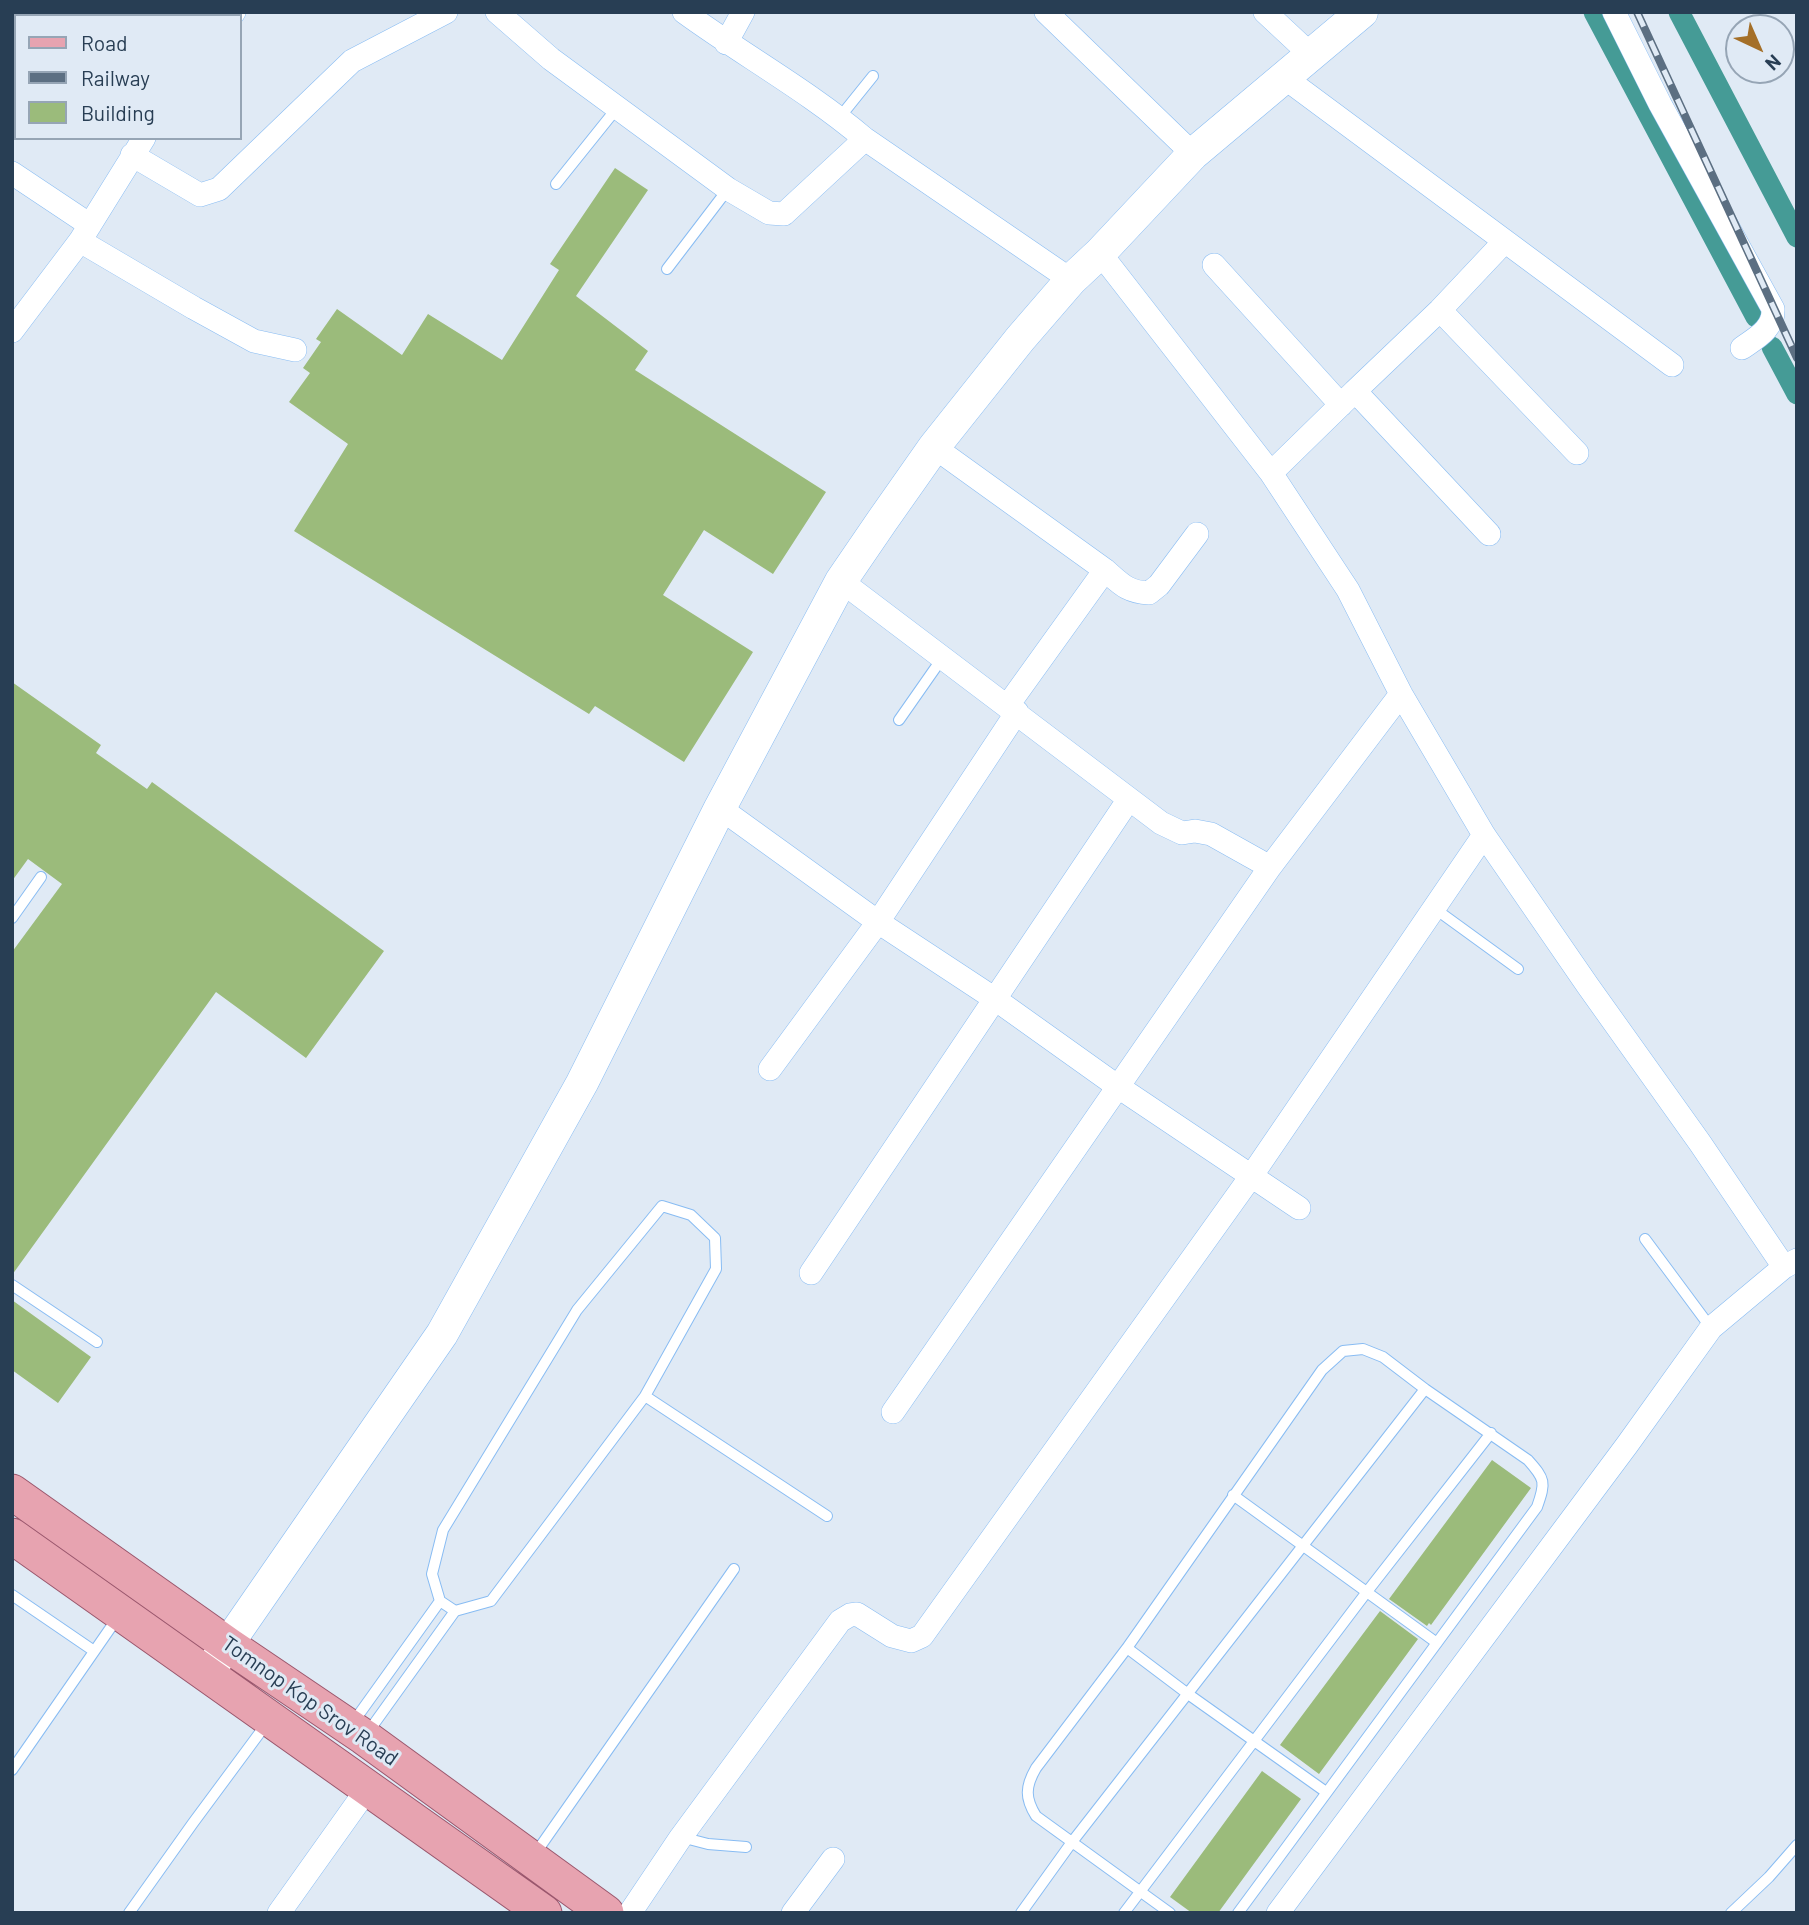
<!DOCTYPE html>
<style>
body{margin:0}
#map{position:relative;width:1809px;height:1925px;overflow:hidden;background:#e0eaf5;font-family:Barlow,sans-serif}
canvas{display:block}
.frame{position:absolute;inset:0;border:14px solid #283e54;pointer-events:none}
.legend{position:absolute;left:14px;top:14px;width:228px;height:126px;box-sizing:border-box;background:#e0eaf5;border:2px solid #96a5b5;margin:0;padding:9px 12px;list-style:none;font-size:21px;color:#283e54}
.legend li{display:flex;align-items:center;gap:14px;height:35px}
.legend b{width:35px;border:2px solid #96a5b5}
.north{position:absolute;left:1725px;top:14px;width:70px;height:70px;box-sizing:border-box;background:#e0eaf5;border:2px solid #96a5b5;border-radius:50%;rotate:136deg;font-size:19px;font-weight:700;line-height:28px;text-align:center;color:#283e54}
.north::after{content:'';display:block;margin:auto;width:24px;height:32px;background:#a46f28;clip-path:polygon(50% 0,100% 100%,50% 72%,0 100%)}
</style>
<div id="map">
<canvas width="1809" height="1925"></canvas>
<div class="frame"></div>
<ul class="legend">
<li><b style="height:9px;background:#e7a3b0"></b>Road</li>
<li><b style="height:9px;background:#5c6f82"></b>Railway</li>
<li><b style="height:19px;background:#9bbb7b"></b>Building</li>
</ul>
<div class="north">N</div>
</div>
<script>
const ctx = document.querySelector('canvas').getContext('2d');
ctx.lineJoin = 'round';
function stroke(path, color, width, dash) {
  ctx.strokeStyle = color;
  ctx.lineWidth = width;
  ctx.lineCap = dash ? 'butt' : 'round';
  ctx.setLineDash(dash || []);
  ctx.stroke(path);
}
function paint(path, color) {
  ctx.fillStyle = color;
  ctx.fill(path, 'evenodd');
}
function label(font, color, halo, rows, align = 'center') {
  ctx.font = font + ' Barlow,sans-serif';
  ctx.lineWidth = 6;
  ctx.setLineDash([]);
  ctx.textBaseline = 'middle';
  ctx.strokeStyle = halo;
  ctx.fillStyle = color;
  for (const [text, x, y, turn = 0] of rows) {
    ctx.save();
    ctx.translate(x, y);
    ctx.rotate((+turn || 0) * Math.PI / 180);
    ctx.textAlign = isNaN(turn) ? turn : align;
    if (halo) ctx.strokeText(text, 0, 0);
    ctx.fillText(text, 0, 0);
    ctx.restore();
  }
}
const canal = new Path2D(`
 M1594,12l162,305
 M1679,12l118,225
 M1772,347l25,47`);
const building = new Path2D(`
 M615,168l33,22 -72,106 72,55 -13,19 191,122 -53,82 -69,-44 -41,65 90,57 -69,110 -89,-56 -6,8 -295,-183 54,-87 -59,-42 21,-29 -7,-5 18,-26 -5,-3 21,-30 65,46 26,-41 74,46 57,-90 -9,-6z
 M12,682l89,63 -5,8 51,36 5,-7 232,169 -78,107 -90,-66 -204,283v-323l50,-68 -34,-25 -16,22z
 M12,1300l79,57 -33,46 -46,-33z
 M1492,1460l39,28 -100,137 -2,-2 -2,3 -38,-27z
 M1380,1611l38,28 -99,135 -39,-29z
 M1262,1771l39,28 -83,114h-26l-22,-16z`);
const lane = new Path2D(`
 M169,12l5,4
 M12,57l4,2
 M840,117l33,-41
 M556,184l61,-76
 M667,269l61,-80
 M899,720l44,-63
 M1434,908l84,61
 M12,918l29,-41
 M1645,1239l66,89
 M12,1285l85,57
 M645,1396l182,120
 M1233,1495l204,148
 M12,1595l82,56
 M1127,1648l61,46 138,98
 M352,1724l88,-123
 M366,1735l89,-124 36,-10 154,-205 71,-127 -1,-31 -24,-23 -29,-9 -85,104 -134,220 -11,44 8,27 15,10
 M12,1770l106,-153
 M681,1837l27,7 38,3
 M535,1854l199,-285
 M129,1913l64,-90 74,-100
 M1021,1913l51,-71 353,-453
 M1124,1913l242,-320 125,-160
 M1170,1913l-134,-97c-11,-18 -11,-29 0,-48l91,-120 195,-278 21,-19 20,-2 20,8 42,32 103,71c17,19 18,22 9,47l-299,406
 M1731,1913l38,-36 28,-32`);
const street = new Path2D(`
 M497,12l54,47 177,130 41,24 15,1 81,-75
 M684,12c59,43 126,80 181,127l206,141
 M1046,12l147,142
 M1265,12l45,42
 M1614,12l46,92 113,205c1,20 -17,29 -31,39
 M231,16l3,-4
 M726,43l17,-31
 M1285,78l387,287
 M132,155l68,40 19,-6 133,-128 94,-49
 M12,173l78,52
 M80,241l114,67 60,33 41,9
 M1100,253l171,220 77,117 53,104 83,141 104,151 112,157 84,124
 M1214,265l127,140
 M1440,310l137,143
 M12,331l68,-90 64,-103
 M1355,391l85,-81 65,-69
 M934,447l171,123c16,14 22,22 44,23l10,-8 38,-51
 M1271,473l84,-82 134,143
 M841,581l320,242 21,10 13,-2 16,3 59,33
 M1008,705l97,-135
 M720,808l158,114 117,77 122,87 182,122
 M770,1069l108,-147 139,-210
 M811,1273l318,-474
 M893,1412l377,-545 131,-173
 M279,1913l89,-125
 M630,1913l51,-76 159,-216 10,-6 7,-1 35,22 19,5 11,-5 330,-461 232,-340
 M793,1913l40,-54
 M1278,1913l349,-468 84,-117 73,-61 13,-7`);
const secondary = new Path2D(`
 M207,1674l235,-340 140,-251 138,-275 121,-227 41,-60 52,-74 86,-108 51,-59 29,-27 93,-99 169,-142`);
const primary = new Path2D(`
 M12,1492l216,153 136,92 242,176
 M12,1536l532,377`);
const rail = new Path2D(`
 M1637,12l160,346`);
const streetNames = [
 ["Tomnop Kop Srov Road",310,1701,35]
];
stroke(canal, '#459b96', 21);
paint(building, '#9bbb7b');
stroke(lane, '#88bcf3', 12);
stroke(street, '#88bcf3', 24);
stroke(secondary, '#88bcf3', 33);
stroke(primary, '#9a576d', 37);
stroke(lane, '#fff', 10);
stroke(street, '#fff', 23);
stroke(secondary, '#fff', 32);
stroke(primary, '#e7a3b0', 35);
stroke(rail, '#5c6f82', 8);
stroke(rail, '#e0eaf5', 5, [16]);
label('21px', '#283e54', '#e0eaf5', streetNames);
</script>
